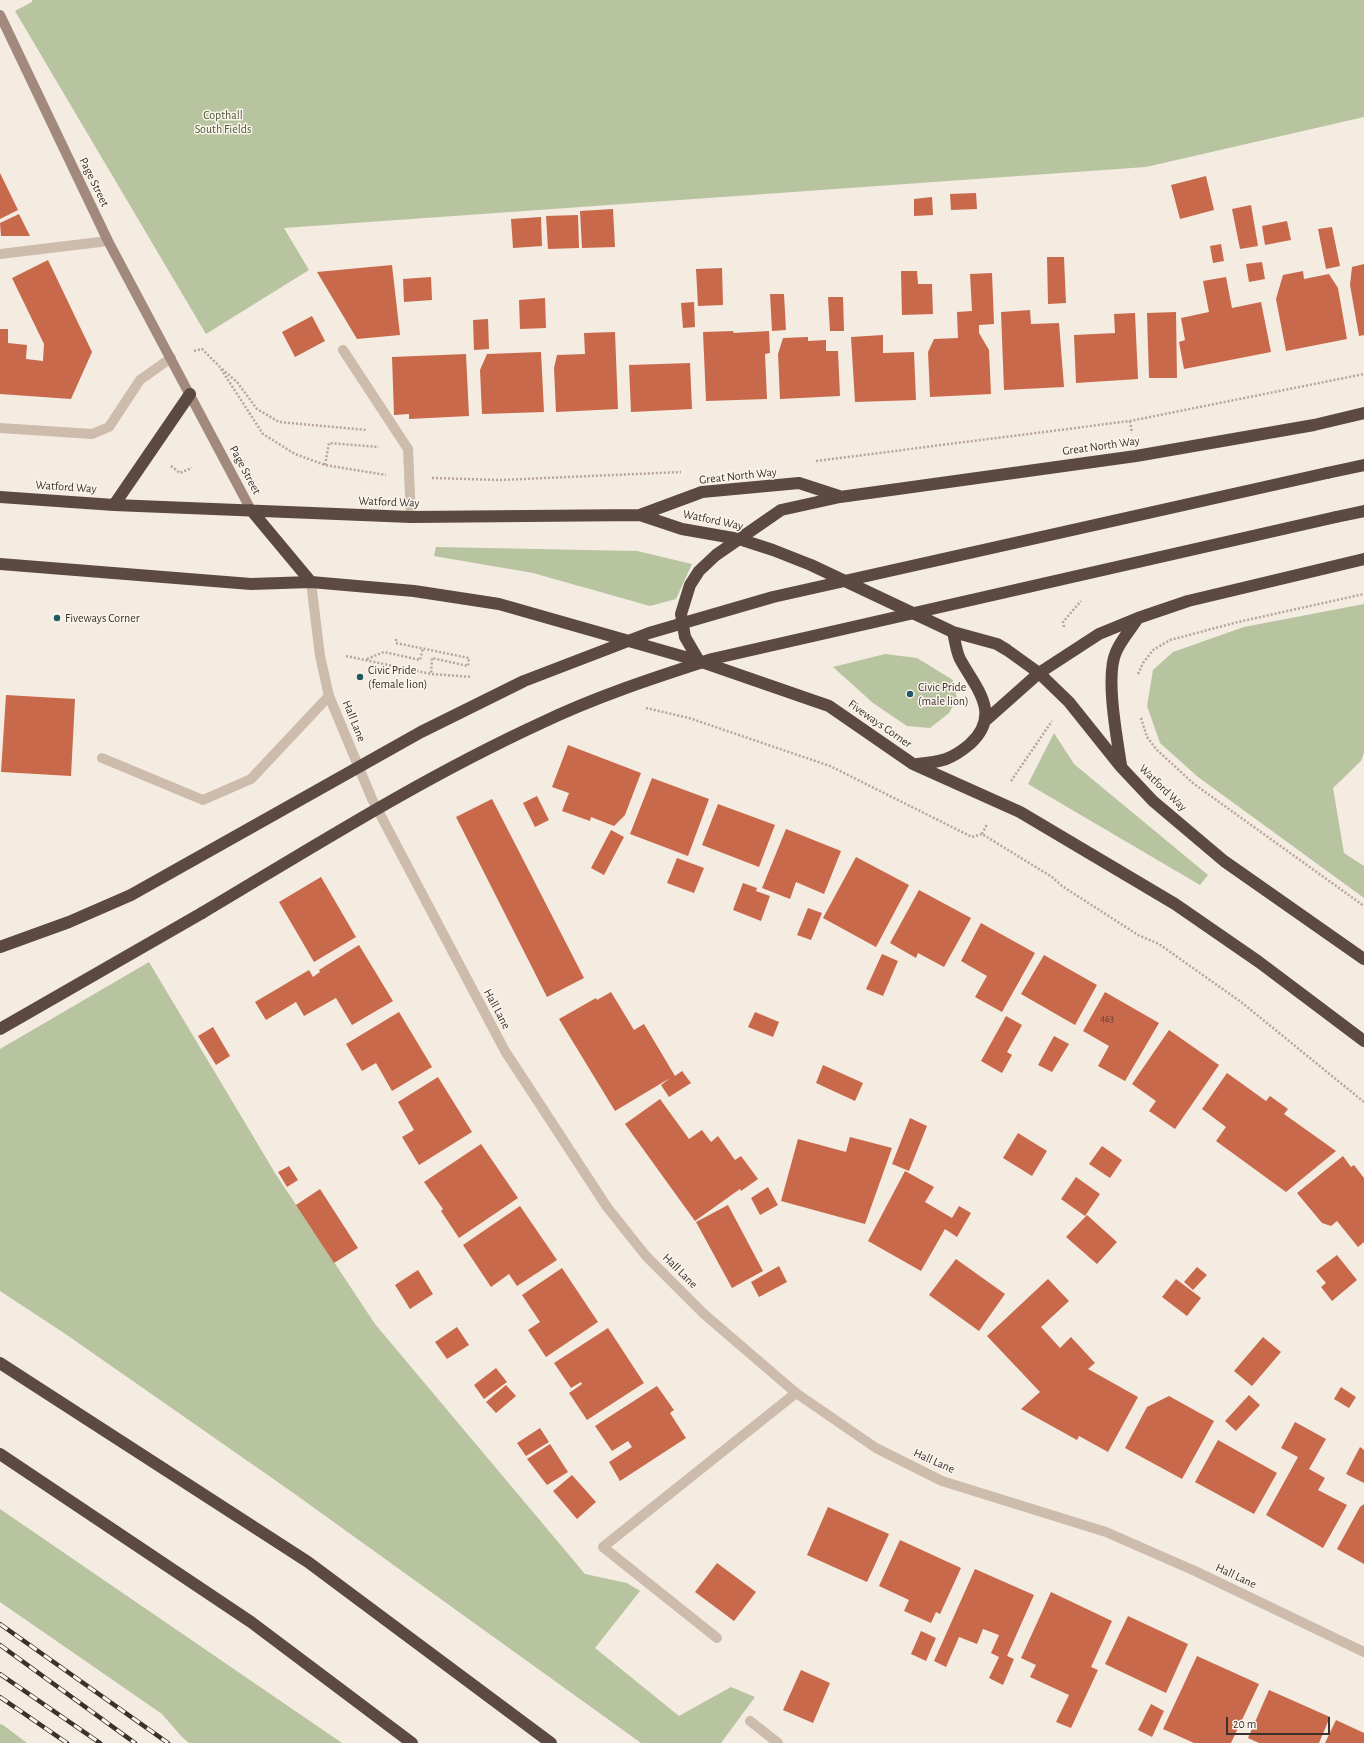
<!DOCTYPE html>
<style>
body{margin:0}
#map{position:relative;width:1364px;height:1743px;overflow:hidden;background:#f4ebe1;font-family:"Alegreya Sans",sans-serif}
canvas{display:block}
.scale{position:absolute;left:1226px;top:1717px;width:104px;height:18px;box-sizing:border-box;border:2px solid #3b302b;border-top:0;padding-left:5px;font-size:12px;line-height:14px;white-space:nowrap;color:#3b302b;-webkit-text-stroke:3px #fbf5ee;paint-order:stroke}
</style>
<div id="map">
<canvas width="1364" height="1743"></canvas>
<div class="scale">20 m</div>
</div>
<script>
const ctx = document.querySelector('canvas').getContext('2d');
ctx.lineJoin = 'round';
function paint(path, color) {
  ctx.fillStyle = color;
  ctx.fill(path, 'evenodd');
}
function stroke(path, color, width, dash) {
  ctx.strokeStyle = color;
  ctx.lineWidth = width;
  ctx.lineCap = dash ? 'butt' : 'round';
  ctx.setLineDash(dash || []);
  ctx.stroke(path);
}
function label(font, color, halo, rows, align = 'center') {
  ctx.font = font + ' "Alegreya Sans",sans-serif';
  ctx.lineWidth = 3;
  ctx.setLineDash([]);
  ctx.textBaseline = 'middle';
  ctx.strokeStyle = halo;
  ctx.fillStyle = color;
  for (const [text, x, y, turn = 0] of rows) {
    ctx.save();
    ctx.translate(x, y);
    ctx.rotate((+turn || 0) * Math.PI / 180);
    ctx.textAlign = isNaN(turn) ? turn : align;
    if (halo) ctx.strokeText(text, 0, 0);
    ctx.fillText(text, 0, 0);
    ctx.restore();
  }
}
const green = new Path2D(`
 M32,0h1332v117l-218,50 -862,61 25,42 -103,64 -191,-323 17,-9z
 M436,547l201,4 55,13 -16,35 -26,7 -117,-33 -99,-17z
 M1364,604v149l-3,8 -28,27 11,65 20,13v32l-166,-121 -38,-34 -13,-37 6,-36 20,-18 71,-25z
 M885,654l32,4 36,22 4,19 -8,14 -19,15 -23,-2 -34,-23 -40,-36z
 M1054,733l20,31 134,111 -8,10 -172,-101z
 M149,962l126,211 100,151 210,250 42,9 13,8 -45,57 84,68 52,-29 24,10 -34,46h-80l-349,-251 -228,-159 -64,-42v-242z
 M0,1509l342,234h-153l-7,-6 -20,-23 -162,-112z
 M0,1724l3,1 24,18h-27z`);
const building = new Path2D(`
 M0,173l18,37 -18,9z
 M1206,176l8,34 -34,9 -9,-34z
 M976,193l1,16 -26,1 -1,-16z
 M932,197l1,18 -19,1v-17z
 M1251,205l7,41 -18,3 -8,-40z
 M613,209l2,38 -33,1 -2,-37z
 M19,214l11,22h-29l-1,-13z
 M578,215l1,33 -31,1 -2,-33z
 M541,217l1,29 -29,2 -2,-29z
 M1287,221l4,19 -26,5 -3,-19z
 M1332,227l8,39 -14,3 -8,-40z
 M1221,244l3,17 -11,2 -3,-17z
 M1047,257h17l2,46 -18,1z
 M48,260l44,92 -21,47 -71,-5v-65h8v14l19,2 -1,14 17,2 1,-17 -32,-66z
 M1262,262l3,17 -16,3 -3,-18z
 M1364,264v71l-5,1 -9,-51 2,-18z
 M392,265l8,70 -43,4 -40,-67z
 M722,268l1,37 -25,1 -2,-37z
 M901,271h16l1,13h14l1,30 -31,1z
 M1303,271l1,8 25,-5 9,14 9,51 -61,12 -10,-52 7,-24z
 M992,273l2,51 -15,1v8l10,17 2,44 -61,3 -2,-45 6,-13 24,-1 -1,-26 15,-1 -2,-37z
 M431,277l1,23 -28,2 -1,-23z
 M1226,277l6,31 29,-6 10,50 -87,17 -5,-27 6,-2 -4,-22 28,-6 -6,-31z
 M770,294h14l2,36 -14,1z
 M828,297h15l1,34h-14z
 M545,298l1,30 -26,1 -1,-29z
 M694,302l1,25 -12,1 -2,-25z
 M1030,310l1,14 28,-1 5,64 -60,3 -3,-78z
 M1176,312l1,66h-28l-2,-65z
 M1135,313l3,66 -62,4 -2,-48 41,-2 -1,-19z
 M312,316l13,25 -30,16 -13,-25z
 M488,319l1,30 -15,1 -1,-30z
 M734,331l-1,2 36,-2 1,22 -5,1 2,45 -61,2 -3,-69z
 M615,332l3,77 -62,3 -2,-44 3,-13 28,-1 -1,-21z
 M883,335v18l31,-1 2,48 -61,2 -4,-65z
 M808,337v4l18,-1v11h12l2,45 -60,3 -2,-45 5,-16z
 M541,352l3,60 -62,2 -2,-44 7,-16z
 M466,354l3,62 -60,3v-5l-15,1 -2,-58z
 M690,363l2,46 -61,3 -2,-47z
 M6,695l69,4 -4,77 -70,-4z
 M568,745l73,28 -16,42 -11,11 -23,-9 -1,4 -28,-10 7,-18 -17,-6z
 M652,778l57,21 -21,57 -58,-22z
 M537,796l12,24 -14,7 -12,-24z
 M492,799l92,179 -37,19 -91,-180z
 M718,804l57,21 -16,42 -57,-22z
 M786,829l55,22 -17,43 -28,-12 -6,17 -28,-11z
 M611,830l13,7 -20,38 -13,-7z
 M856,857l53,28 -33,62 -53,-29z
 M677,858l27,10 -10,25 -27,-10z
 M321,877l35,60 -42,25 -35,-60z
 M743,883l14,5 -1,3 14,5 -9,25 -28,-11z
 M919,890l52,28 -27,49 -26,-14 -2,5 -26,-15z
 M808,908l14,5 -11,27 -14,-5z
 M981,923l54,30 -33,59 -27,-15 12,-21 -26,-15z
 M359,945l34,56 -41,24 -16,-27 -32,18 -8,-14 -30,18 -11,-18 54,-32 4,7 7,-5 -1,-2z
 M882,954l16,7 -15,35 -17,-7z
 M1044,955l53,30 -22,40 -54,-31z
 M611,992l23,38 10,-6 31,52 7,-5 9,12 -22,14 -8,-12 9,-7 -55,33 -56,-92 37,-21 1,2z
 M1105,992l54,31 -34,58 -27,-15 11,-20 -26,-15z
 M399,1012l33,55 -40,24 -16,-28 -14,8 -16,-27z
 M755,1012l24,10 -6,15 -25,-10z
 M1006,1016l16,9 -15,27 5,3 -10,18 -21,-12z
 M213,1027l17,29 -14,9 -18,-29z
 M1169,1030l50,35 -44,64 -26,-18 7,-10 -24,-17z
 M1054,1036l15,8 -17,28 -14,-7z
 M823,1065l40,18 -8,18 -39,-18z
 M1227,1073l39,28 4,-5 18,13 -4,5 52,37 -50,41 -70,-51 10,-14 -24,-18z
 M438,1077l34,55 -53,33 -17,-28 12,-7 -16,-28z
 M660,1099l29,40 13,-9 9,12 7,-6 17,24 6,-4 17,23 -17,12 -1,-2 -45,32 -70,-97z
 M910,1118l17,8 -18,45 -17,-7z
 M1018,1133l29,18 -15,25 -29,-18z
 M850,1137l42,11 -27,76 -84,-23 17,-62 48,13z
 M481,1144l37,54 -59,40 -18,-27 2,-2 -19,-27z
 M1102,1146l20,14 -12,18 -21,-14z
 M1343,1156l8,11 3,-2 10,13v64l-6,5 -21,-26 -6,5 -9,-3 -25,-30z
 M289,1166l9,14 -11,7 -9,-15z
 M905,1171l29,16 -9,15 27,16 7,-12 12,7 -14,24 -12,-8 -24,42 -53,-30z
 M1076,1177l24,17 -15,22 -24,-17z
 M768,1187l10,18 -18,10 -9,-17z
 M320,1189l38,59 -24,15 -38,-58z
 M728,1205l35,66 -31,17 -36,-66z
 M520,1206l37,54 -40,26 -8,-12 -18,13 -28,-42z
 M1087,1215l30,27 -20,22 -31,-27z
 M1337,1255l20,25 -25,21 -11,-14 5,-4 -10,-12z
 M956,1259l49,35 -26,37 -50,-36z
 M779,1266l8,16 -28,15 -8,-15z
 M1197,1267l10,8 -14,15 -9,-8z
 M562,1268l36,54 -52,35 -18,-27 12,-8 -18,-27z
 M418,1270l15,24 -23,15 -15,-24z
 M1048,1279l21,22 -28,26 19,21 11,-11 24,26 -7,6 50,28 -30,55 -29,-16 -2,4 -56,-31 19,-17 -53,-56z
 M1176,1279l25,19 -14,18 -25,-19z
 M457,1327l12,18 -22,14 -12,-17z
 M608,1328l36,55 -57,37 -18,-27 13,-9 -1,-2 -10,6 -17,-25z
 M1263,1337l18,15 -29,34 -18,-15z
 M496,1368l11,14 -23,17 -10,-14z
 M506,1385l10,11 -20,17 -10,-11z
 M657,1386l17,24 -4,3 16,25 -66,43 -11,-19 23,-15 -4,-6 -16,10 -17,-25z
 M1341,1387l15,10 -7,11 -15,-9z
 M1249,1395l11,10 -24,26 -11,-10z
 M1169,1396l45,25 -32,58 -57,-31 22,-41z
 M1295,1422l31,17 -17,30 16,9 -7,12 29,15 -24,43 -57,-33 32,-58 -17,-9z
 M540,1428l9,14 -23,14 -9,-13z
 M1218,1440l59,33 -23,41 -59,-32z
 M550,1444l18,28 -21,13 -20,-26z
 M1360,1447l4,3v33l-18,-9z
 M572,1475l24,27 -19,17 -24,-28z
 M1364,1504v60l-27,-15 23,-42z
 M828,1507l61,27 -22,48 -60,-27z
 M900,1540l61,28 -21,46 -4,-2 -5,11 -27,-12 5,-11 -30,-14z
 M717,1563l39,29 -22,29 -39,-29z
 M975,1569l59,26 -27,61 7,3 -11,26 -14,-7 10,-21 -8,-4 8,-18 -16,-6 -6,15 -18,-7 -13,30 -12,-6z
 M1051,1592l61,29 -21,46 7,3 -27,58 -15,-6 13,-27 -39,-18 6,-12 -15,-7z
 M1128,1616l60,28 -22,49 -61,-29z
 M921,1631l15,7 -10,23 -15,-7z
 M1197,1656l62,28 -28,59h-37l-31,-14z
 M801,1670l29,13 -17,40 -30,-13z
 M1269,1690l61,27 -11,26h-60l-11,-5z
 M1151,1704l13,7 -12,26 -14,-7z
 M1336,1720l28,13v10h-39z`);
const path = new Path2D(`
 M194,351l8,-2 17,17 44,68 32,20 30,11 61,10
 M222,369l15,13 20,27 22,13 88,8
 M1130,421l2,12
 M816,461l314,-40 234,-47
 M325,465l4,-22 50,4
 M171,466l9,7 12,-5
 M432,478l69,2 180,-8
 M1064,627l-1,-5 18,-21
 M396,639v4l73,15 -1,8 -36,-8 -1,16
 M346,656l85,18 41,3
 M367,659l17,-7 36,8 3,-12
 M1138,674l5,-11 10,-13 17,-10 68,-18 126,-28
 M646,708l43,10 141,48 142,71 10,-3 70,43 10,9 76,49 21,9 82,58 123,100
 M1141,718l6,19 10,13 37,34 170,122
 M1011,781l41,-60
 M982,834l5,-10`);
const lane = new Path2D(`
 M0,254l108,-13
 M343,350l65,99 3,68
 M0,428l92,6 17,-7 31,-47 31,-22
 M102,758l101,42 48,-21 78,-83
 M717,1638l-114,-91 193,-154
 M750,1721l28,22`);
const street = new Path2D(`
 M311,582l9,74 9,40 43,103 133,252 102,156 39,49 58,58 92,79 80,55 66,33 164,51 89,39 169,81`);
const secondary = new Path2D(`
 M0,15l108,226 143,269`);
const highway = new Path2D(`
 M1327,473l37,-8
 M0,497l114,8 297,12 229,-2 42,14 57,10 34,11 38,15 142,67 44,12 10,6 32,23 30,29 52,65 32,34 71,60 140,98
 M114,505l76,-111
 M251,510l60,72
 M640,515l62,-23 97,-9 40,13
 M1336,517l28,-6
 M0,564l251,20 60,-2 103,9 85,13 200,57 130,45 84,58 107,48 155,92 84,58 105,79
 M699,661l-14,-24 -4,-23 9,-29 9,-14 17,-16 65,-45 59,-13 296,-41 178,-31 50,-12
 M985,721l54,-48 60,-39 39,-16 50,-17 176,-42
 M917,764c24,-2 34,-4 53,-20 33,-30 5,-57 -10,-85 -4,-8 -5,-19 -7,-27
 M1121,765c-4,-27 -16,-89 -5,-113 5,-12 15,-23 22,-34
 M0,1029l202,-116
 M0,1363l308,199 243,181
 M0,1454l251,168 161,121`);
const rail = new Path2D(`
 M0,1624l168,119
 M0,1645l135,98
 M0,1674l100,69
 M0,1697l67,46`);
const highwayBridge = new Path2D(`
 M202,913c111,-66 220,-135 337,-189 56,-27 114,-46 173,-65l624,-142
 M0,947l69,-25 62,-27 290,-163 103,-51 125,-48 124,-36 554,-124`);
const markers = [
 [57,618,4,"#1f5a5e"],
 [360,677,4,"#1f5a5e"],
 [910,694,4,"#1f5a5e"]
];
const numberNames = [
 ["463",1107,1019]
];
const parkNames = [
 ["Copthall",223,115],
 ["South Fields",223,129]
];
const streetNames = [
 ["Page Street",94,182,64],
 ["Great North Way",1101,446,-8],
 ["Page Street",245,470,62],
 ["Great North Way",738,476,-6],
 ["Watford Way",66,487,4],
 ["Watford Way",389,502,2],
 ["Watford Way",713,520,12],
 ["Hall Lane",354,721,68],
 ["Fiveways Corner",880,724,35],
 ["Watford Way",1163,788,44],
 ["Hall Lane",497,1009,62],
 ["Hall Lane",680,1271,45],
 ["Hall Lane",934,1461,24],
 ["Hall Lane",1236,1576,25]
];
const poiNames = [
 ["Fiveways Corner",65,618],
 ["Civic Pride",368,670],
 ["(female lion)",368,684],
 ["Civic Pride",918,687],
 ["(male lion)",918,701]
];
paint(green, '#b8c4a0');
paint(building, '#c8694b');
stroke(path, '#b9a596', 2.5, [2, 2]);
stroke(lane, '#cdbbac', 10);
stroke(street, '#cdbbac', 10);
stroke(secondary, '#a18a7d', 10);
stroke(highway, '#5c4a42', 12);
stroke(rail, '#3b302b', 4.5);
stroke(rail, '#fbf5ee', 3, [9]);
stroke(highwayBridge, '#5c4a42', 12);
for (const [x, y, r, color] of markers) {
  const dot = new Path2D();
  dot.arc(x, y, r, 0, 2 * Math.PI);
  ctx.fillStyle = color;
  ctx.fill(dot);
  stroke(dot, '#fbf5ee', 1.5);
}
label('10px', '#5e3e33', null, numberNames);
label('12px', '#4a5a2e', '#fbf5ee', parkNames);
label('12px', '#3b302b', '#fbf5ee', streetNames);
label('12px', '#3b302b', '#fbf5ee', poiNames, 'left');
</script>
